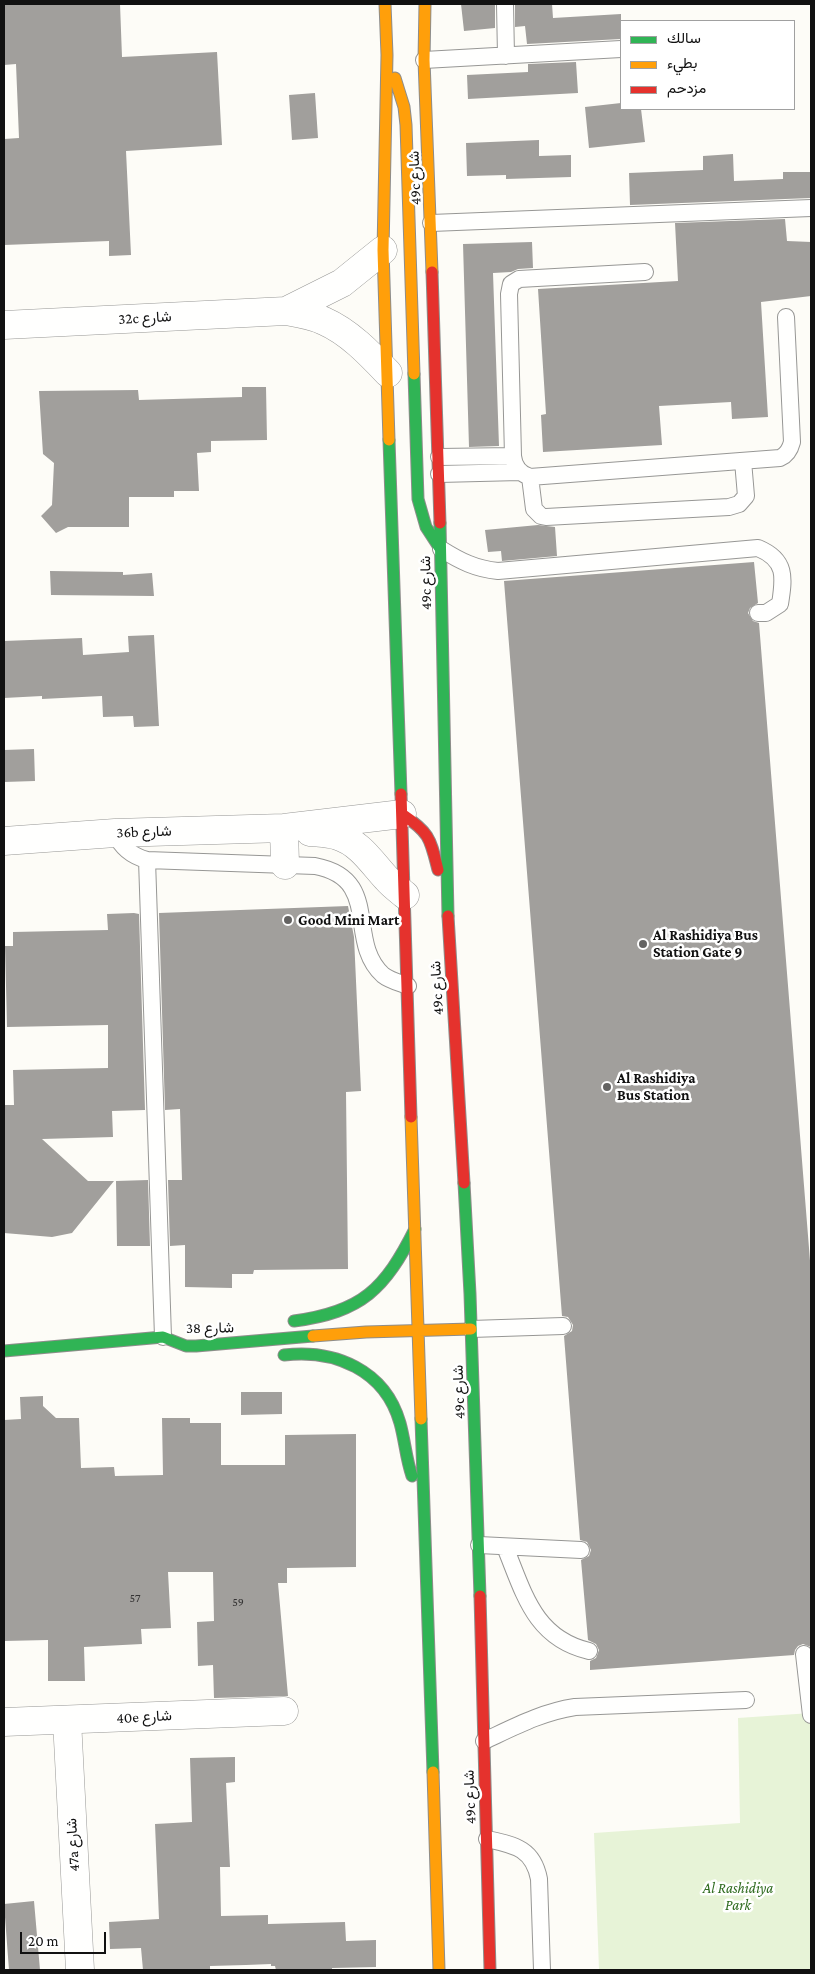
<!DOCTYPE html>
<meta charset="utf-8">
<style>
body{margin:0}
#map{position:relative;width:815px;height:1974px;overflow:hidden;background:#fdfcf7;font-family:"Crimson Pro",Vazirmatn,serif}
canvas{display:block}
.frame{position:absolute;inset:0;border:5px solid #111;pointer-events:none}
.legend{position:absolute;left:620px;top:20px;width:175px;height:90px;box-sizing:border-box;background:#fff;border:1px solid #a0a0a0;margin:0;padding:6px 9px;list-style:none;font-size:15px;color:#111}
.legend li{display:flex;align-items:center;gap:10px;height:25px}
.legend b{width:25px;border:1px solid #a0a0a0}
.scale{position:absolute;left:20px;top:1932px;width:86px;height:22px;box-sizing:border-box;border:2px solid #111;border-top:0;padding-left:6px;font-size:15px;line-height:18px;white-space:nowrap;color:#111;-webkit-text-stroke:4px #fff;paint-order:stroke}
</style>
<div id="map">
<canvas width="815" height="1974"></canvas>
<div class="frame"></div>
<ul class="legend">
<li><b style="height:6px;background:#30b455"></b>سالك</li>
<li><b style="height:6px;background:#ff9f0a"></b>بطيء</li>
<li><b style="height:6px;background:#e5322d"></b>مزدحم</li>
</ul>
<div class="scale">20 m</div>
</div>
<script>
const ctx = document.querySelector('canvas').getContext('2d');
ctx.lineJoin = 'round';
function paint(path, color) {
  ctx.fillStyle = color;
  ctx.fill(path, 'evenodd');
}
function stroke(path, color, width, dash) {
  ctx.strokeStyle = color;
  ctx.lineWidth = width;
  ctx.lineCap = dash ? 'butt' : 'round';
  ctx.setLineDash(dash || []);
  ctx.stroke(path);
}
function label(font, color, halo, rows, align = 'center') {
  ctx.font = font + ' "Crimson Pro",Vazirmatn,serif';
  ctx.lineWidth = 5;
  ctx.setLineDash([]);
  ctx.textBaseline = 'middle';
  ctx.strokeStyle = halo;
  ctx.fillStyle = color;
  for (const [text, x, y, turn = 0] of rows) {
    ctx.save();
    ctx.translate(x, y);
    ctx.rotate((+turn || 0) * Math.PI / 180);
    ctx.textAlign = isNaN(turn) ? turn : align;
    if (halo) ctx.strokeText(text, 0, 0);
    ctx.fillText(text, 0, 0);
    ctx.restore();
  }
}
const green = new Path2D(`
 M811,1713v257h-212l-5,-137 146,-10 -2,-105z`);
const building = new Path2D(`
 M4,4h116l2,53 95,-5 5,93 -96,6 5,104 -22,1v-15l-105,4v-106l15,-1 -3,-74 -12,1z
 M461,4h34v24l-31,3z
 M515,4h37l1,14 68,-4v25l-94,5 -2,-18 -10,1z
 M576,62l2,31 -110,6 -1,-24 61,-3v-8z
 M315,93l3,45 -26,2 -3,-45z
 M621,103v6h20l4,33 -56,6 -4,-41z
 M539,140v16l32,-1v22l-65,2v-4l-39,1 -1,-33z
 M733,154l1,27 49,-2v-7h28v26l-181,7 -1,-32 74,-3v-14z
 M785,219l2,22 24,1v54l-50,6 7,115 -36,2 -1,-17 -72,4 3,39 -119,7 -2,-37 5,-1 -8,-125 140,-8 -3,-58z
 M532,242l1,26 -15,1 -7,3 -18,1 6,173 -30,1 -6,-203z
 M242,387h24l1,53 -56,1v11l-14,1 2,38h-25v6h-45v30h-61l-12,6 -15,-17 11,-11 2,-42 -11,-9 -4,-63 99,-1 1,10 103,-3z
 M538,525l17,2 2,29 -55,5 -1,-10 -13,1 -3,-22z
 M754,562l4,41 -8,5 -2,5 5,8 6,2 52,650v374l-8,-3 -5,2 -3,4 -1,5 -204,15v-9l6,-3 3,-8 -3,-6 -8,-4 -7,-80 8,-4 2,-6 -4,-8 -7,-2 -16,-204 8,-5 1,-6 -5,-8 -6,-1 -58,-735z
 M50,571l73,1v3l29,-2 2,23 -103,-1z
 M154,635l5,91 -25,1 -1,-11 -30,1 -1,-21 -60,3v-3l-38,2v-57l78,-3 1,17 46,-3 -1,-16z
 M34,749l1,32 -31,1v-32z
 M348,906l6,31 7,154 -15,1 2,177 -94,1 -1,4h-21v14l-47,-1v-42l-15,1 -2,-66h14l-2,-71 -15,1 -6,-197z
 M134,913l5,1 6,196 -33,1 1,26 -71,2 46,42h26l-42,52 -20,4 -48,-4v-128h10l-1,-35 95,-2v-43l-101,2 -2,-81h8v-14l95,-2 -1,-16z
 M148,1180l2,66h-33l-1,-65z
 M241,1392h41v22l-41,1z
 M43,1396v10l13,12h23l2,50 33,-1 1,9 48,-1 -1,-57h28v5h31v42h64v-30l71,-1v133l-69,1v15h-9l10,113 -74,2 -1,-33 -15,1 -1,-44 17,-1 -1,-49h-45l3,56 -30,1 1,15 -58,3 1,34h-37v-41l-44,1v-221l17,-1 -1,-22z
 M235,1757v25l-9,1 4,84h-10l1,49 47,-1v9l77,-2 1,19 30,-1v27l-44,1v2h-56l-1,-4h-4v-2l-25,1 -36,1v4h-67l-2,-22 -31,1 -1,-27 50,-3 -4,-95 37,-2 -2,-64z
 M34,1901l6,69h-31l-5,-66z`);
const lane = new Path2D(`
 M505,4l1,52
 M424,60l197,-11
 M431,223l380,-15
 M645,272l-126,7 -8,5 -2,10 4,162c1,10 7,18 17,21l250,-19c7,-3 10,-8 12,-16l-6,-125
 M439,457l74,-1
 M439,474l81,-2
 M530,477l4,32 7,7 5,1 183,-10 10,-3 7,-8 -3,-35
 M441,549c19,12 35,20 57,22l260,-23c29,12 26,30 22,56l-14,9h-8
 M115,833c6,14 17,23 32,27l168,6c68,13 30,74 68,109 6,5 17,8 25,11
 M147,860l16,477
 M471,1329l92,-3
 M479,1545l102,5
 M505,1547c19,46 29,91 84,104
 M804,1654l7,61
 M484,1741c30,-14 58,-29 91,-34l171,-7
 M487,1839c27,6 46,9 52,40l3,91`);
const street = new Path2D(`
 M286,311l56,-28 41,-33
 M4,325l282,-14c12,2 26,4 38,10 25,11 45,32 64,52
 M284,828l1,37
 M310,832c9,1 19,1 28,4 22,7 34,27 49,43 5,6 12,11 18,16
 M4,841l111,-8 169,-5 118,-14
 M67,1720l13,250
 M4,1722l280,-11`);
const fast = new Path2D(`
 M414,374l4,125 8,28 13,20
 M389,440l12,354
 M440,523l8,393
 M464,1183l6,111 10,302
 M294,1321c68,-9 91,-32 121,-92
 M4,1351l159,-14 23,9h10l117,-10
 M284,1355c51,-6 101,15 116,68 5,18 6,36 12,53
 M421,1419l12,353`);
const slow = new Path2D(`
 M385,4l2,51 -4,195 6,190
 M425,4l-1,56 8,212
 M395,78l9,29 2,18 8,249
 M411,1117l10,302
 M313,1336l53,-4 105,-3
 M433,1772l6,198`);
const jam = new Path2D(`
 M432,272l8,251
 M401,794l10,323
 M402,814c28,19 28,24 36,56
 M448,916l16,267
 M480,1596l10,374`);
const markers = [
 [288,920,5,"#646362"],
 [643,944,5,"#646362"],
 [607,1087,5,"#646362"]
];
const numberNames = [
 ["57",135,1598],
 ["59",238,1602]
];
const streetNames = [
 ["49c شارع",415,178,-92],
 ["32c شارع",145,318,-3],
 ["49c شارع",426,583,-91],
 ["36b شارع",144,832,-2],
 ["49c شارع",437,988,-93],
 ["شارع 38",210,1328,-1],
 ["49c شارع",459,1392,-92],
 ["40e شارع",144,1717,-3],
 ["49c شارع",470,1797,-92],
 ["47a شارع",73,1845,-93]
];
const poiNames = [
 ["Good Mini Mart",298,920],
 ["Al Rashidiya Bus",653,935],
 ["Station Gate 9",653,952],
 ["Al Rashidiya",617,1078],
 ["Bus Station",617,1095]
];
const parkNames = [
 ["Al Rashidiya",738,1888],
 ["Park",738,1905]
];
paint(green, '#e7f3d7');
paint(building, '#a19f9c');
stroke(lane, '#979795', 18);
stroke(street, '#979795', 29);
stroke(fast, '#8e8d8b', 13);
stroke(slow, '#8e8d8b', 13);
stroke(jam, '#8e8d8b', 13);
stroke(lane, '#fffffe', 16);
stroke(street, '#fffffe', 28);
stroke(fast, '#30b455', 11);
stroke(slow, '#ff9f0a', 11);
stroke(jam, '#e5322d', 11);
for (const [x, y, r, color] of markers) {
  const dot = new Path2D();
  dot.arc(x, y, r, 0, 2 * Math.PI);
  ctx.fillStyle = color;
  ctx.fill(dot);
  stroke(dot, '#fff', 2);
}
label('12px', '#353434', null, numberNames);
label('15px', '#111', '#fff', streetNames);
label('bold 15px', '#111', '#fff', poiNames, 'left');
label('italic 15px', '#2f6b1f', '#fff', parkNames);
</script>
